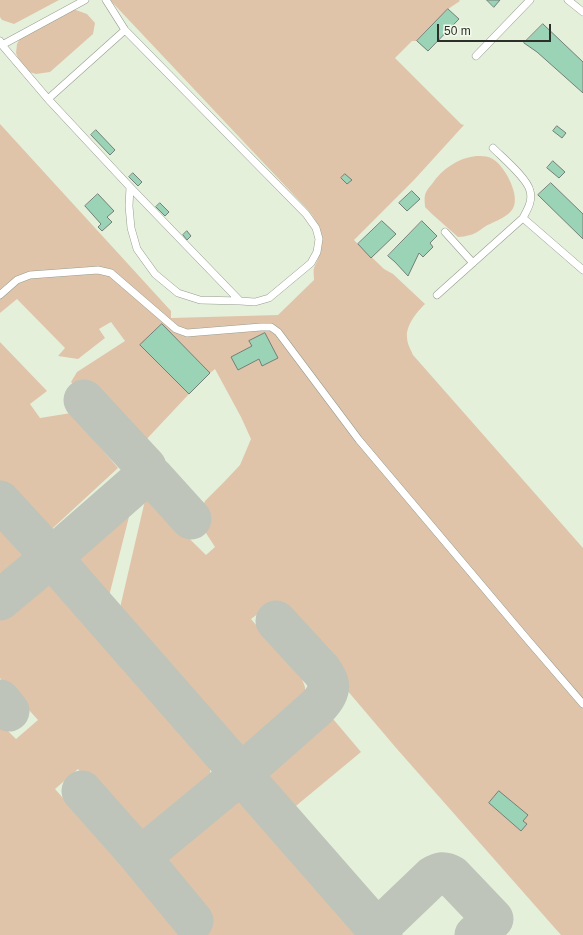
<!DOCTYPE html>
<style>
body{margin:0}
#map{position:relative;width:583px;height:935px;overflow:hidden;background:#f2faec;font-family:Helvetica,sans-serif}
canvas{display:block}
.scale{position:absolute;left:437px;top:24px;width:114px;height:18px;box-sizing:border-box;border:2px solid #2c2f2a;border-top:0;padding-left:5px;font-size:12px;line-height:14px;white-space:nowrap;color:#2c2f2a;-webkit-text-stroke:3px #f2faec;paint-order:stroke}
</style>
<div id="map">
<canvas width="583" height="935"></canvas>
<div class="scale">50 m</div>
</div>
<script>
const ctx = document.querySelector('canvas').getContext('2d');
ctx.lineJoin = 'round';
function paint(path, color) {
  ctx.fillStyle = color;
  ctx.fill(path, 'evenodd');
}
function stroke(path, color, width, dash) {
  ctx.strokeStyle = color;
  ctx.lineWidth = width;
  ctx.lineCap = dash ? 'butt' : 'round';
  ctx.setLineDash(dash || []);
  ctx.stroke(path);
}
const built = new Path2D(`
 M0,0h583v935h-583z`);
const green = new Path2D(`
 M0,0h59l-45,24 -12,-4 -2,-3z
 M110,0h349l1,1 -12,8 -31,32h-5l-17,17 66,66 3,1 -50,55 -60,60 4,4 26,25 9,5 32,30c-8,8 -19,21 -18,33 0,7 4,13 6,18l170,193v387h-22l-164,-186 -124,-146 -22,16 51,60 3,8v8l-64,54 -14,1 -111,-125 30,-129 60,59 9,-8 -11,-17 -4,-16 5,-13 19,-19 16,-17 11,-26 -10,-22 -26,-48 -5,4 -48,-48 -21,21 48,48 -47,50 -71,-62 6,-10 48,-31 -14,-19 -12,7 6,9 -27,21 -20,-3 7,-8 -48,-49 -17,14v-189l171,187v7l107,-3 36,-35c0,-4 -1,-9 0,-12 1,-3 3,-6 4,-9 6,-20 3,-34 -10,-49z
 M73,9l14,5 8,9 -2,11 -43,38 -14,2 -10,-3 -6,-8 -4,-10 1,-9 4,-7z
 M476,156c5,0 11,0 15,2 13,6 28,35 23,48 -4,11 -19,15 -28,20 -5,3 -10,8 -16,9 -4,1 -8,2 -12,2l-26,-23 -7,-7c0,-3 -1,-8 0,-12 1,-4 4,-8 7,-11 10,-15 26,-26 44,-28z
 M0,342l47,49 -17,13 10,14 31,-5 47,55 -76,70 -42,-47z
 M136,489l-31,123 -45,-50 2,-9z
 M0,525l25,29 -25,21z
 M38,572l171,191 2,14 -72,64 -61,-72 -23,20 129,146h-184v-212l16,16 22,-19 -38,-42v-72z
 M315,711l13,2 33,39 -76,63 -33,-34v-12z
 M237,794l123,141h-166l16,-14 -60,-67 69,-59z`);
const taxiway = new Path2D(`
 M147,474l6,3 38,42
 M0,501l45,49 337,385
 M0,600l42,-35 9,-7 96,-84 -1,-7 -62,-67
 M0,700l9,11
 M82,791l54,61 57,69
 M136,852c8,1 12,-2 18,-6l87,-72 75,-66c7,-7 16,-18 11,-28 -1,-3 -3,-6 -5,-9l-46,-50
 M369,920c7,4 10,5 17,1l46,-44c8,-5 12,-6 20,-1l41,43 -18,16`);
const building = new Path2D(`
 M487,0h13l-6,7z
 M448,9l11,10 -31,32 -11,-10z
 M543,24l40,38v31l-46,-41 -13,-9z
 M557,126l9,7 -4,5 -9,-7z
 M96,130l19,20 -5,5 -19,-20z
 M553,161l12,11 -6,6 -12,-10z
 M133,173l9,9 -4,4 -9,-9z
 M345,174l7,6 -5,4 -6,-6z
 M551,183l32,31v25l-45,-44z
 M412,191l8,8 -13,12 -8,-8z
 M98,194l16,17 -7,6 5,5 -10,9 -4,-4 3,-3 -16,-18z
 M160,203l9,9 -4,4 -9,-9z
 M382,221l14,13 -25,24 -13,-14z
 M422,221l15,15 -7,7 3,4 -10,10 -4,-4 -11,23 -13,-14 -7,-6z
 M187,231l4,5 -4,4 -4,-5z
 M162,324l48,49 -21,21 -49,-49z
 M265,333l13,25 -16,8 -3,-7 -21,11 -7,-13 21,-11 -3,-5z
 M499,791l29,24 -5,6 4,3 -6,7 -32,-28z`);
const lane = new Path2D(`
 M568,0l15,12
 M0,41l2,4 46,54 82,88 110,114 15,1 14,-4 42,-35 6,-11 2,-13 -3,-11 -10,-14 -181,-184 -19,-30
 M2,45l83,-45
 M476,56l54,-56
 M48,99l77,-69
 M493,148c10,10 35,31 37,43 3,10 -3,19 -7,27
 M130,187l-1,19 2,22 6,21 18,25 23,19 22,7 40,1
 M445,232l28,31
 M0,295l17,-15 13,-5 68,-5 13,3 65,56 11,4 74,-6h10l7,5 81,108 168,199 56,65
 M437,295l86,-77 60,52`);
paint(built, '#e5f0db');
paint(green, '#e0c4a9');
stroke(taxiway, '#bec4b9', 41);
paint(building, '#9bd3b6');
stroke(building, '#728079', 1);
stroke(lane, '#969d90', 8);
stroke(lane, '#fff', 7);
</script>
